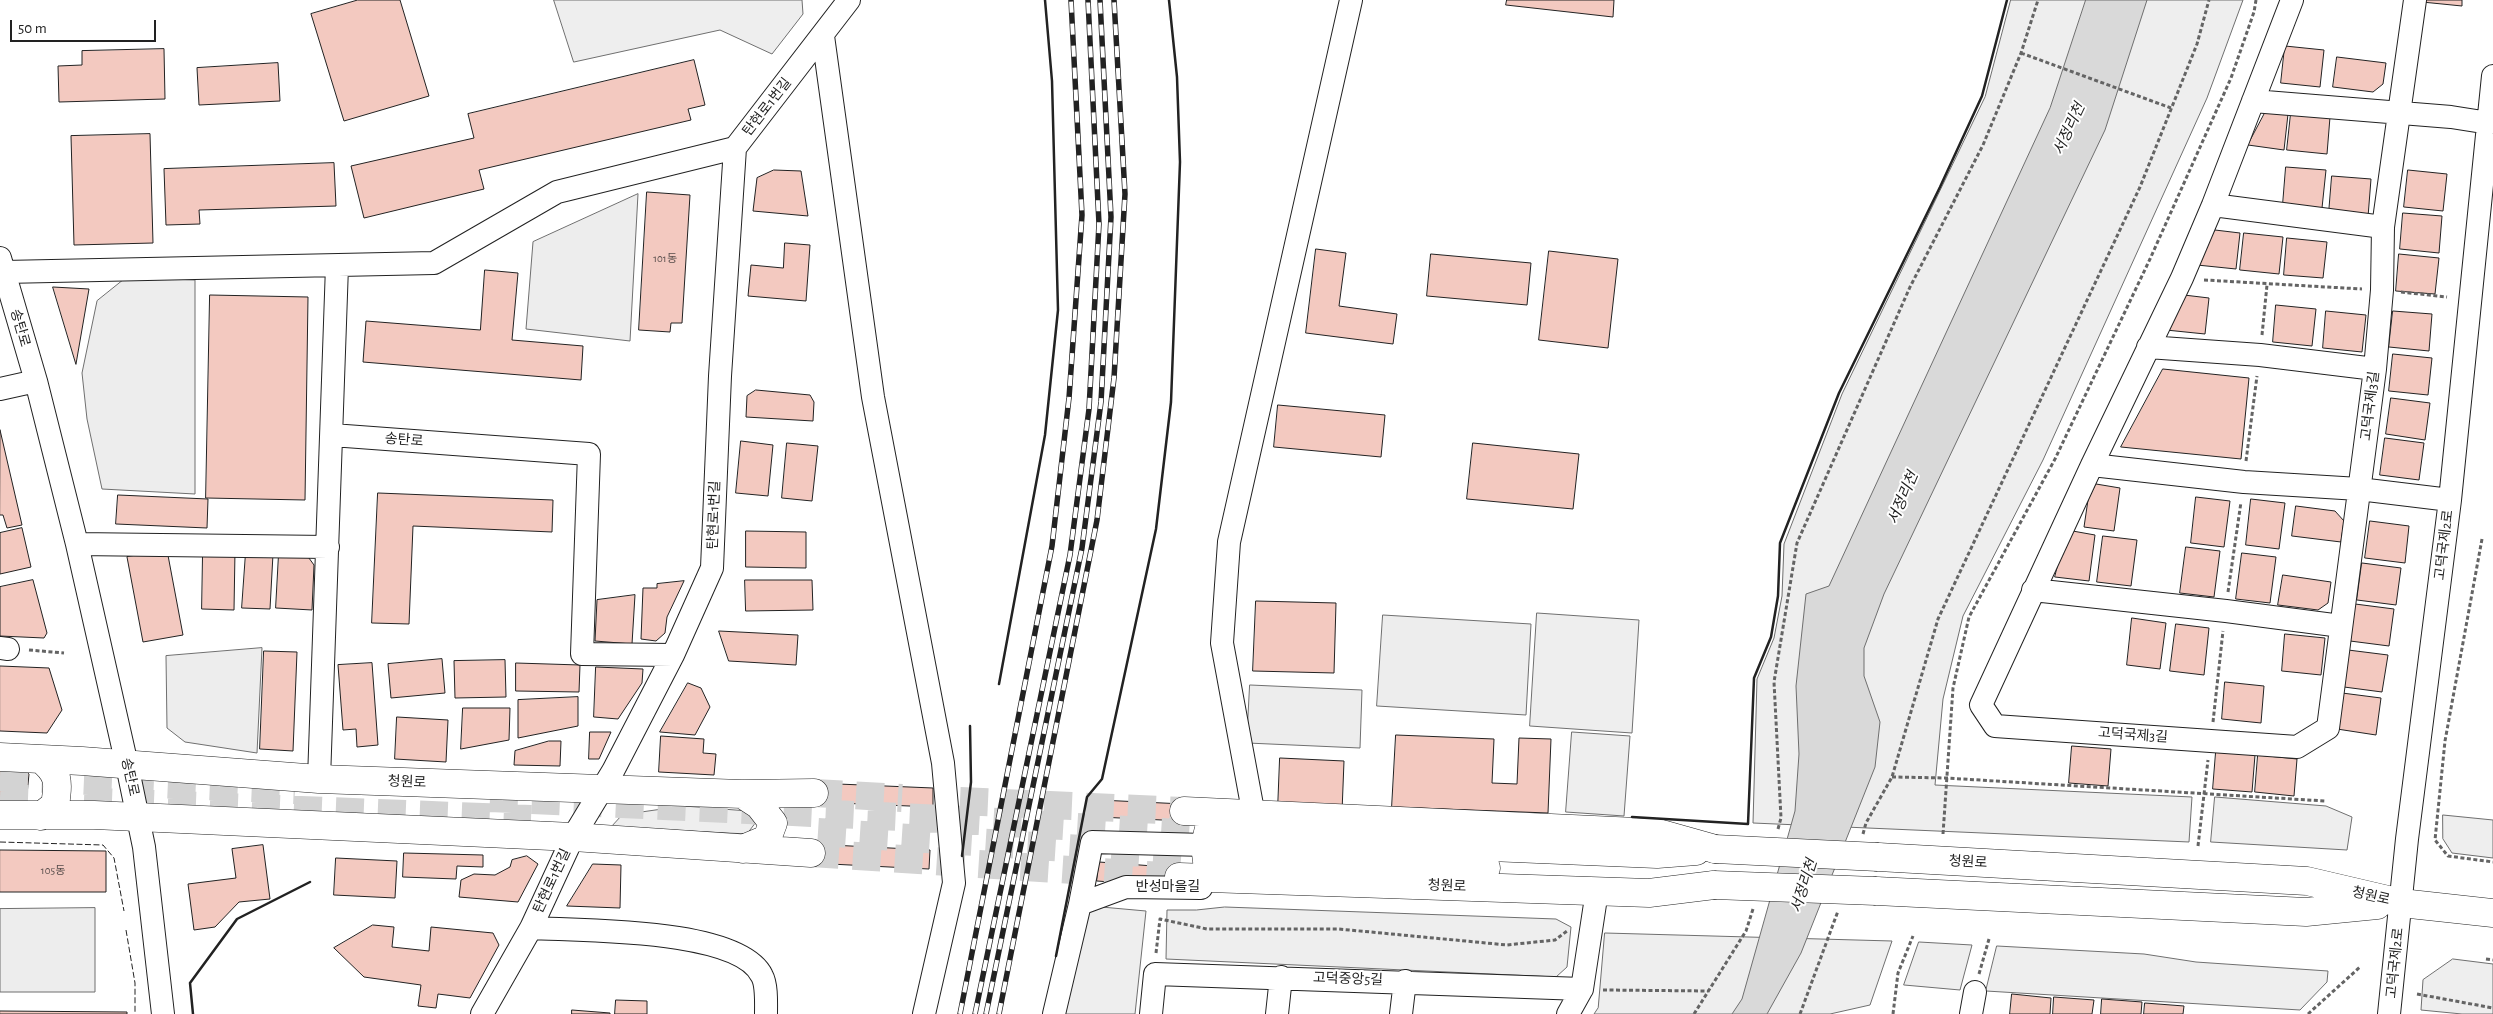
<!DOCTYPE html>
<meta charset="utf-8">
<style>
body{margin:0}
#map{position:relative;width:2493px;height:1014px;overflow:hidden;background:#fff;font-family:"Alegreya Sans",sans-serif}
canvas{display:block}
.scale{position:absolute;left:10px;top:20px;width:146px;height:22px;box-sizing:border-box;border:2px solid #222;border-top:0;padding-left:6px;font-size:15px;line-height:18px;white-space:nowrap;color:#222;-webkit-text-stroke:4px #fff;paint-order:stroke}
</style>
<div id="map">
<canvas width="2493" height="1014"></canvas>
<div class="scale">50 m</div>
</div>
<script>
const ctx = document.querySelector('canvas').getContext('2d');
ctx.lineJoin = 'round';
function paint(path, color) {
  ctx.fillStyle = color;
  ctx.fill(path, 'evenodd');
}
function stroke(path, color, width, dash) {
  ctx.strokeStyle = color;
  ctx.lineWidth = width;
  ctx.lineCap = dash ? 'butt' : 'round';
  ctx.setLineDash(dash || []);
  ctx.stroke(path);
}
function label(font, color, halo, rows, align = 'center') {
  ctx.font = font + ' "Alegreya Sans","Noto Sans KR",sans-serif';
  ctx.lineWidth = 4;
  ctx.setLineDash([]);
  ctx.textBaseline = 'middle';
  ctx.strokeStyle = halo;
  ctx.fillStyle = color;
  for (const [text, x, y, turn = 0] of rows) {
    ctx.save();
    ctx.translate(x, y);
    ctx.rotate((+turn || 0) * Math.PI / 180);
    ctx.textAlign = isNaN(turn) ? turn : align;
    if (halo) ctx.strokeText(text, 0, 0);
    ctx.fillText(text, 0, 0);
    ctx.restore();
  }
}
const green = new Path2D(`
 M554,0h248l1,14 -31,40 -52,-24 -146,32z
 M2011,0h232l-36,98 -164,362 -80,156 -20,83 -8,86 257,12 -3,45 -436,-19 4,-144 17,-41 8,-42 2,-52 58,-150 143,-297z
 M1537,613l102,7 -7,113 -102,-7z
 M1572,732l58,4 -6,80 -58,-4z
 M2215,797l111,9 26,11 -5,33 -136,-8z
 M684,806l64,5 8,11 -9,12 -136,-7 11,-12z
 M2443,815l50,5v38l-41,-5 -9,-14z
 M1079,905l67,6 -11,103h-81z
 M1225,907l331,12 15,8 -4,40 -11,10 -390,-18 1,-49h29z
 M1605,933l287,8 -22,64 -40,9h-236l4,-6z
 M1919,942l53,3 -12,45 -56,-5z
 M1997,946l147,8 52,8 132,9 -1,11 -27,28 -314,-19z
 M2453,959l40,5v50h-31l-41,-4 2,-30z`);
const parking = new Path2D(`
 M638,194l-8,147 -104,-12 7,-87z
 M127,277l68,3v214l-93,-5 -15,-70 -5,-46 15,-72z
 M1383,615l148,9 -5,91 -149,-9z
 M262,648l-5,105 -72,-11 -18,-14 -1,-72z
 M1250,685l112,5 -2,58 -113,-5z
 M95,908v84h-95v-83z`);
const water = new Path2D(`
 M2086,0h61l-42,130 -221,464 -20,54v28l16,46 -5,45 -74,186 -34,61h-35l10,-15 53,-188 4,-57 -3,-68 10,-92 23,-8 221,-478z`);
const building = new Path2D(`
 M358,0h42l29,96 -85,25 -33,-107z
 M1507,0h107l-1,17 -107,-12z
 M2423,0h39v6l-40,-4z
 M2285,46l39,4 -4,37 -39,-4z
 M164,49l1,50 -106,3 -1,-36 24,-1v-14z
 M2337,57l49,6 -3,21 -10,8 -40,-5z
 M694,60l11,45 -17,4 3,11 -212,50 5,19 -120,29 -13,-52 123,-28 -6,-24z
 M278,63l2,38 -81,4 -2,-37z
 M2266,111l22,3 -4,36 -36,-5z
 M2291,113l39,4 -3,37 -40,-4z
 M150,134l3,109 -79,2 -3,-109z
 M334,163l2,43 -137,4 1,14 -34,1 -2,-56z
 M2286,167l40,3 -4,38 -39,-4z
 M774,170l27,1 7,45 -55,-5 4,-33z
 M2408,170l39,4 -4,37 -39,-4z
 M2332,176l39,3 -3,38 -39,-4z
 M647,192l43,3 -8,128h-11l-1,9 -31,-2z
 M2403,213l39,3 -3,37 -39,-4z
 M2215,230l25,3 -4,36 -39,-4z
 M2244,233l39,4 -4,37 -39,-4z
 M2287,238l40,4 -4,36 -39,-3z
 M785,243l25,2 -4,56 -58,-5 3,-31 32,3z
 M1316,249l30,4 -7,53 58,8 -4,30 -87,-11z
 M1549,251l69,8 -10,89 -69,-8z
 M1431,254l100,9 -4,42 -100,-9z
 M2399,254l40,4 -4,36 -39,-3z
 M485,270l33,3 -6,67 71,6 -2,34 -218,-18 3,-41 114,9z
 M53,287l36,2 -13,75z
 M210,295l98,2 -3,203 -99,-2z
 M2184,295l25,3 -4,36 -39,-4z
 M2276,305l40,4 -4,37 -39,-4z
 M2326,311l40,4 -4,37 -39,-4z
 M2393,311l39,3 -3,37 -40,-4z
 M2393,354l39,4 -4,37 -39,-4z
 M2163,369l86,9 -8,81 -120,-12z
 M756,390l54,5 4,7 -1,19 -67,-4 1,-21z
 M2391,398l39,5 -5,37 -39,-6z
 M1278,405l107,10 -4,42 -107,-10z
 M0,430l22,95 -15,3 -4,-13h-3z
 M2385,438l39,5 -5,37 -39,-5z
 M741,441l32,4 -5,51 -32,-3z
 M787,443l31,3 -6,55 -30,-3z
 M1473,443l106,11 -6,55 -106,-10z
 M2096,484l24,4 -6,43 -30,-4 4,-27z
 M378,493l175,7 -1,32 -139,-6 -4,98 -37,-1z
 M118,495l90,4 -1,29 -91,-4z
 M2196,497l34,4 -6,46 -33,-4z
 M2251,499l34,4 -6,46 -33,-4z
 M2296,506l39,5 9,10 -3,21 -49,-6z
 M2370,521l39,5 -4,37 -40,-5z
 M22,528l9,39 -31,7v-41z
 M2067,530l28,5 -6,46 -34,-4z
 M746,531l60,1v36l-60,-1z
 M2103,536l34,4 -6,46 -34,-4z
 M2186,547l34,4 -6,46 -34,-4z
 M167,550l16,85 -40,7 -16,-85z
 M203,551h32l-1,59 -32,-1z
 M246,552l27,2 -3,55 -28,-1z
 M279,553l27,1 8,11 -2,45 -36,-2z
 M2242,553l34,4 -6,46 -34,-4z
 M2362,563l39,5 -5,37 -39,-5z
 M2283,575l48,7 -3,21 -10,7 -40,-5z
 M33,580l14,53 -3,5 -44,-2v-49z
 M745,580h67l1,30 -67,1z
 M684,581l-17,36 -2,16 -9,8 -15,-2 2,-51h14v-4z
 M635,595l-3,49 -37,-3 2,-41z
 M1256,601l80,2 -2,70 -81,-2z
 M2355,604l39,5 -5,37 -39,-5z
 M2132,618l34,5 -6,46 -33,-4z
 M2176,624l33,4 -5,47 -34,-4z
 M719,631l79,4 -2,30 -67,-4z
 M2285,634l40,4 -4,37 -39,-4z
 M2348,650l40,5 -6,37 -38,-5z
 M264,651l33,1 -4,99 -33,-2z
 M442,659l3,34 -54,5 -3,-34z
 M505,660l1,37 -51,1 -1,-37z
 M372,663l6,82 -21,2 -1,-18 -13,1 -5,-65z
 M516,663l64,2 -1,27 -63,-1z
 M0,666l49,2 13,42 -15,23 -47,-2z
 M596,667l47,2 -1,14 -24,36 -24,-2z
 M2225,682l39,4 -3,37 -39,-4z
 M688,683l13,5 9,19 -15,28 -35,-3z
 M2342,693l39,5 -5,37 -39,-6z
 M578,697v29l-60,12v-38z
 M463,708h47l-1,32 -48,9z
 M397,717l51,3 -2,42 -51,-3z
 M590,732h21l-12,27h-10z
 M1396,735l98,4 -2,44 25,1 2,-46 32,1 -3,74 -156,-6z
 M661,736l43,3 -1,14 13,1 -2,21 -55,-3z
 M549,741h12l-1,25 -46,-1 1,-14z
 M2072,746l39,3 -3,37 -39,-3z
 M2216,752l39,3 -3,37 -39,-3z
 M2258,755l39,4 -3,37 -39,-4z
 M1280,758l64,3 -2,51 -64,-3z
 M0,766l21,1 8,7 -3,31 -26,7z
 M814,783l119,5v19l-119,-5z
 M1099,800l85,4 -1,17 -84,-4z
 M811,844l119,6 -1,19 -119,-6z
 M263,845l7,54 -31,3 -24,25 -21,3 -6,-46 48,-6 -4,-29z
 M0,850l106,1v41h-106z
 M404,853l79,2v12l-26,-1 -1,13 -53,-2z
 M527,856l11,8 -20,38 -59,-5 2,-17 13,-6 21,1 15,-8 2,-7z
 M336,858l61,3 -2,37 -61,-3z
 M1099,862l82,6 -2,19 -82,-6z
 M593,864l28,1 -1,43 -53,-2z
 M373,925l21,2 -2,20 37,4 2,-24 62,6 6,12 -29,53 -32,-4 -2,14 -18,-2 3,-21 -57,-8 -30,-29z
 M2012,994l39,4 -1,16h-40z
 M2054,997l40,3 -2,14h-39z
 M2102,999l40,3 -1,12h-40z
 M616,1000l31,1v13h-32z
 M2145,1003l39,3 -1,8h-39z
 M572,1010l38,3v1h-38z
 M0,1011l127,1v2h-127z`);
const majorTunnel = new Path2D(`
 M0,777l295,13
 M814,793l88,5
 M0,798l531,21
 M490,798l474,22 262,16
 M960,801l224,10
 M818,832l406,26
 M811,853l368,24`);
const path = new Path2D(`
 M2021,53l150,55
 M2204,280l158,9
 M2401,292l46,5
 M2262,335l5,-50
 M2246,461l11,-85
 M2482,539l-37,202 -10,99 13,16 45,6
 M2228,592l13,-90
 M29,650l35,3
 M2213,722l10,-91
 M1892,777l54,1 379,23
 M1778,829l3,-11 -7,-136 23,-139 113,-256 73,-142 38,-92 17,-53
 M1863,834l3,-11 26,-46 46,-158 202,-432 57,-143 12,-44
 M1943,834l10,-146 16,-71 86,-158 95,-200 81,-181 23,-66 2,-12
 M2198,846l10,-86
 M1156,953l4,-34 47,10h132l168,16 48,-5 12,-9
 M2486,959l7,1
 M1979,974l10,-35
 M1603,990l105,1
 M2417,994l76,14
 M1694,1014l52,-83 7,-22
 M1800,1014l38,-103
 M1893,1014l5,-41 15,-37
 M2308,1014l52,-47`);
const minor = new Path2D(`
 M2292,0l-79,205 -31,73 -90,187 -111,240 14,21 302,21 31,-19 47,-359 7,-79 1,-63 32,-227
 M823,36l50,361 70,366 11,120 -30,131
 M2253,101l198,16 38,6
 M2213,205l170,22
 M0,258l36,123 41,163 50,221 17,82 19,167
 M4,272l430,-9 123,-71 178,-44
 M2148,347l112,8 115,14
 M0,389l36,-8
 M332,435l257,19 -7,200 91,1
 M2092,465l152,17 115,7 91,11
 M77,544l251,3
 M2033,590l193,21 115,15
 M0,648l8,1
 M319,779l18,-513
 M1254,816l-32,-173 7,-101 122,-542
 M1080,904l12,-62 113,3
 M531,928c50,3 208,0 231,48 5,9 4,28 4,38
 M482,1014l49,-86 42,-91 40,-66 60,-116 39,-87 8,-192 15,-228 114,-148
 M1054,1014l26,-110 46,-17 75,1
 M1151,1014l4,-40 427,15
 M1277,1014l4,-37
 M1401,1014l4,-33
 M1568,1014l14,-25 15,-98
 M1971,1014l4,-22
 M2389,1014l18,-175 43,-339 43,-424`);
const major = new Path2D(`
 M0,757l82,4 237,18 423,15 72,-1
 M742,794l17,11 14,18 -6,16 -24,10
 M1184,811l474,22 57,16
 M0,815h94l479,22 238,16
 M41,816l14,-11c4,-23 4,-31 -14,-46
 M1228,836l429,18 39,-3
 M1878,857l429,24 94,22 92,10
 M1224,858l262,10
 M1179,877l470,16 65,-8
 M1218,878l-10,-9 -3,-24 5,-21 12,-11
 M1876,891l430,21 71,-7`);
const rail = new Path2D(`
 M960,1014l92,-468 17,-148 13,-183 -11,-215
 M975,1014l95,-459 19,-146 10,-185 -11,-224
 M986,1014l96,-466 19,-146 10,-185 -11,-217
 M999,1014l98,-494 17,-142 11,-184 -11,-194`);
const majorBridge = new Path2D(`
 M1715,849l163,8
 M1714,885l162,6`);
const fence = new Path2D(`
 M0,842l103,3 11,13 10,53
 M126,930l9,53v31`);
const wall = new Path2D(`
 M999,684l46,-249 13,-125 -6,-229 -7,-81
 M1632,817l116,7 6,-146 17,-41 7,-41 2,-53 59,-150 101,-206 42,-91 25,-96
 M962,856l9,-74 -1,-56
 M1056,956l31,-159 15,-18 54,-250 15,-127 9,-240 -3,-85 -8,-77
 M193,1014l-3,-31 47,-64 73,-37`);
const numberNames = [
 ["101동",665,259],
 ["105동",53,871]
];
const streetNames = [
 ["탄현로1번길",767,107,-52],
 ["송탄로",20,328,74],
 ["고덕국제3길",2370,406,-83],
 ["송탄로",404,440,4],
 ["탄현로1번길",714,515,-88],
 ["고덕국제2로",2444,545,-83],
 ["고덕국제3길",2133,735,4],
 ["송탄로",130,777,78],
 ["청원로",407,782,2],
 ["청원로",1968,862,3],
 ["탄현로1번길",552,881,-65],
 ["청원로",1447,886,2],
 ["반성마을길",1168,887],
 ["청원로",2371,896,13],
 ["고덕국제2로",2395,963,-84],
 ["고덕중앙5길",1348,979,2]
];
const waterNames = [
 ["서정리천",2069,129,-65],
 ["서정리천",1903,498,-67],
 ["서정리천",1804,886,-72]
];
paint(green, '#eee');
stroke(green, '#6f6f6f', 1);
paint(parking, '#ededed');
stroke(parking, '#6f6f6f', 1);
paint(water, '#d9d9d9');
stroke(water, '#6f6f6f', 1);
paint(building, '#f3c9c0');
stroke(building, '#222', 1);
stroke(majorTunnel, '#d3d3d3', 28, [28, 14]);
stroke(minor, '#222', 24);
stroke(major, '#222', 29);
stroke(path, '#646464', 3, [4, 2.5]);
stroke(minor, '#fff', 22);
stroke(major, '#fff', 28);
stroke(rail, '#222', 5.5);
stroke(rail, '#fff', 4, [11]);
stroke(majorBridge, '#222', 29, []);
stroke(majorBridge, '#fff', 28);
stroke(fence, '#222', 1, [6, 2.5]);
stroke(wall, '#222', 2.5);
label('11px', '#564c4a', null, numberNames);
label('14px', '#222', '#fff', streetNames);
label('italic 15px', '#222', '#fff', waterNames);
</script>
